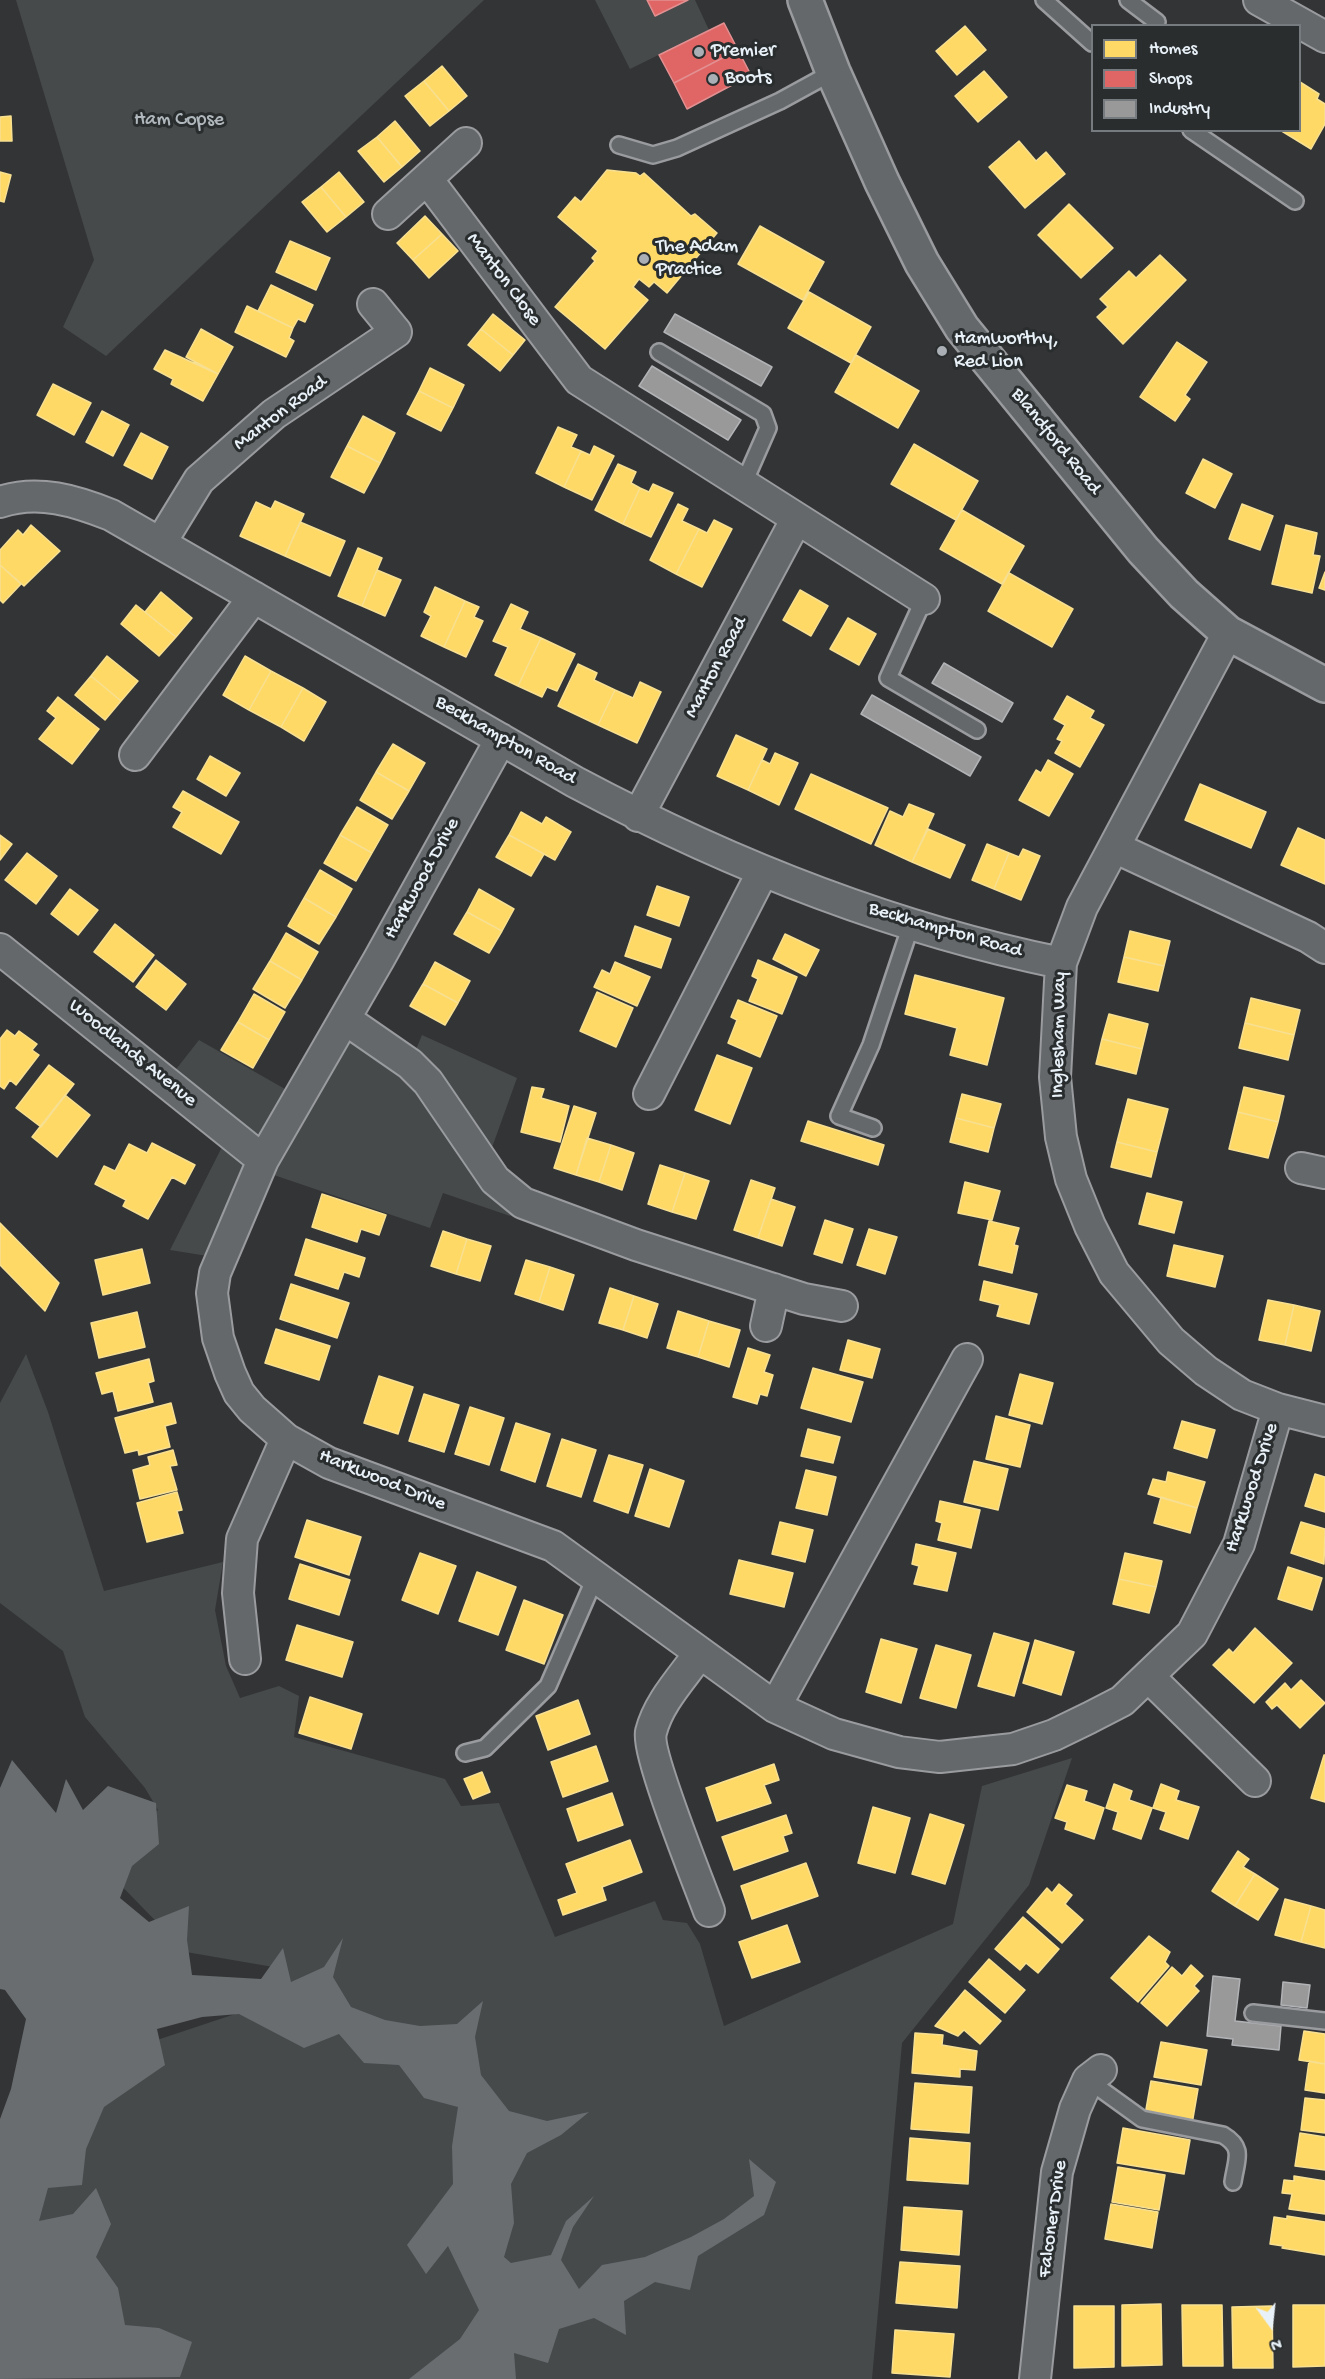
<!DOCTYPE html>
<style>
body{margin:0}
#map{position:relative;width:1325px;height:2379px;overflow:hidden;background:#333435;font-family:"Gochi Hand",sans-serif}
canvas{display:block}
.legend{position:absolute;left:1091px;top:24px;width:210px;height:108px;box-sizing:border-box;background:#2a2d2e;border:2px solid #767b7f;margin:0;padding:8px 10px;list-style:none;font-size:18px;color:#e8f1f8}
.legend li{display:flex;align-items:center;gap:12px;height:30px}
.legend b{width:30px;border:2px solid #767b7f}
.north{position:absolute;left:1241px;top:2295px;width:60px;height:60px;-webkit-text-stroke:4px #2a2d2e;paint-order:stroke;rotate:165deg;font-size:16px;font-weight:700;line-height:24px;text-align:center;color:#e8f1f8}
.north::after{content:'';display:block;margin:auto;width:21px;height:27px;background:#e8f1f8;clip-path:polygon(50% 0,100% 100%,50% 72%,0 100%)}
</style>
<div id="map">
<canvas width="1325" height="2379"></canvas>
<ul class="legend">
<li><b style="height:16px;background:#ffd966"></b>Homes</li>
<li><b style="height:16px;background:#e06666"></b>Shops</li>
<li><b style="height:16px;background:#999"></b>Industry</li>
</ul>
<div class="north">N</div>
</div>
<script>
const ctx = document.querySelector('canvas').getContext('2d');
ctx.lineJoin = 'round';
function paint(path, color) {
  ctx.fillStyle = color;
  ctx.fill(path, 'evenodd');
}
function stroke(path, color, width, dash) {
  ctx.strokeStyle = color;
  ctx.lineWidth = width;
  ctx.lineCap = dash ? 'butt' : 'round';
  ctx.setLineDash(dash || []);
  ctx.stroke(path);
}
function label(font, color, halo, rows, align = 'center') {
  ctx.font = font + ' "Gochi Hand",sans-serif';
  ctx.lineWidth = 6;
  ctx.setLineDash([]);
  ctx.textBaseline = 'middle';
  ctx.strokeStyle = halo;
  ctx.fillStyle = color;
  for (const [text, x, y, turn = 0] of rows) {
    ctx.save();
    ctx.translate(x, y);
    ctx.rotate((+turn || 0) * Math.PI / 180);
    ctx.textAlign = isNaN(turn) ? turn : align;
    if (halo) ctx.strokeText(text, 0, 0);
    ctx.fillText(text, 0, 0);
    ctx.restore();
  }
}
const green = new Path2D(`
 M16,0h468l-378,356 -43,-29 31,-67z
 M595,0h52l8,16 33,-16h7l14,30 -79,39z
 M345,1019l65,45 12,-29 95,43 -32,89 38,36 -13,13 -67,-23 -13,35 -171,-58 -39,88 -50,-8 59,-117 -63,-51 33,-42 100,57z
 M26,1354l22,58 56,179 119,-29 -8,48 11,56 14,32 39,-12 20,10 -5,41 151,42 16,27 38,-3 56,134 100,-36 8,19 24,3 13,21 24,82 229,-102 29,-138 90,-28 -43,127 -127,158 -30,336h-872v-193l157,-146 105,-35 17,-37 -93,-16 -84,-86 56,-56 -13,-22 -60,-71 -22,-66 -63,-48v-200z`);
const water = new Path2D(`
 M12,1760l44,53 10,-34 17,31 25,-24 48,17 3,41 -27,22 -12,32 29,24 40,-16 -2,34 5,35 69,4 22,-31 8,34 33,-15 19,-29 -10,39 18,30 34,13 35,6 37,-2 26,-23 -8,36 6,38 28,36 38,10 42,-9 -28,23 -34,18 -16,31 3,39 -10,34 7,6 40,-8 15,-34 28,-25 -21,31 -12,33 18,29 23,-24 43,-8 46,-20 33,-18 30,-23 -5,-37 27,23 -12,33 -66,41 -8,34 -35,-8 -31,19 2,34 -32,-17 -35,11 -11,34 -34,-10 2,26h-107l51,-40 19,-29 -31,-64 -22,28 -19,-29 46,-61 -1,-38 6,-39 -34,-9 -25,-33 -35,-2 -25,-29 -35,14 -65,-34 -37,3 -45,12 8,36 -61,42 -18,42 -4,36 -34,3 -9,33 34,-7 23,-26 15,36 -15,33 22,31 7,37 34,3 33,14 -12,35 -180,2v-260l11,-30 15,-70 -21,-29 -5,-1v-201z`);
const homes = new Path2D(`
 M965,26l21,24 -29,25 -21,-24z
 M442,66l25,30 -18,15 -25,-30z
 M984,71l23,26 -29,25 -23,-26z
 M424,81l25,30 -19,15 -25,-30z
 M1300,82l19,12 -2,5 8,5v20l-14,25 -31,-19h20z
 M11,116l1,25h-12v-24z
 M395,121l25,30 -18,16 -25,-30z
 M377,137l25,30 -18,15 -26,-31z
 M1019,141l17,20 10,-9 19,22 -40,34 -36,-41z
 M607,170l29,3 4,3 4,-3 47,43 4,-2 22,19 -50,60 -13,-11 -5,5 -10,-8 -6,8 15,13 -43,49 -50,-42 40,-46 -3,-3 6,-7 -40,-34 17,-20 6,5z
 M0,172l11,3 -7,27 -4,-1z
 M339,172l25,30 -18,15 -25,-30z
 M321,187l25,30 -19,15 -25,-30z
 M1069,204l44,44 -32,30 -43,-43z
 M425,216l17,18 -29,26 -16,-17z
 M760,226l64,36 -21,38 -65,-36z
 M442,234l16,17 -29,27 -16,-18z
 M290,241l40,17 -14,32 -40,-18z
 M1160,255l26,25 -63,64 -26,-27 11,-10 -8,-8 29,-28 7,7z
 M271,285l42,20 -8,17 -7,-3 -5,9 -35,-17z
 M809,292l62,35 -20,36 -63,-35z
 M247,306l46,22 -4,10 5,3 -8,16 -51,-25z
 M493,314l32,26 -12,15 -32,-26z
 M201,329l32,18 -15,27 -32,-17z
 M481,329l32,26 -13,16 -32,-26z
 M1177,342l30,20 -22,33 5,4 -15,22 -35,-24z
 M165,350l53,24 -15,27 -32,-17 2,-5 -19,-10z
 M856,355l63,36 -21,37 -63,-36z
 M430,368l34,17 -11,23 -34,-17z
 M53,384l38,19 -17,32 -37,-20z
 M419,391l34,17 -12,23 -34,-17z
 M102,411l27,14 -16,31 -27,-14z
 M363,416l32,17 -15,30 -33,-17z
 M558,427l19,8 -6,12 10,4 -17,36 -28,-14z
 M141,433l27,14 -16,32 -28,-14z
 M914,444l64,37 -22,39 -65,-36z
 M347,446l33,17 -16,30 -33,-16z
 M594,446l20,10 -22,44 -28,-13 17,-36 9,4z
 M1203,459l29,15 -17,34 -29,-15z
 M618,464l18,8 -5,11 9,5 -17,36 -28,-14z
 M653,484l20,9 -22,44 -28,-13 17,-36 9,4z
 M275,501l29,13 -19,42 -45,-20 16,-34 15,7z
 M678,504l10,5 -6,12 17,8 -23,45 -26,-14z
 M1242,504l31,12 -13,34 -31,-11z
 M962,510l62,36 -22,38 -62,-35z
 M714,520l18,9 -30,58 -26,-13 23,-45 8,4z
 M300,522l45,19 -15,35 -45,-20z
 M31,525l29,26 -36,35 -24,-21v-15l18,-20 5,5z
 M1286,525l31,8 -4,22 7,1 -8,37 -40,-9z
 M358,548l24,10 -20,48 -24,-10z
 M0,565l21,19 -18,19 -3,-3z
 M377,570l24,10 -16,36 -23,-10z
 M1325,572v18l-6,-2z
 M1009,573l64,36 -21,38 -64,-36z
 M435,587l30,14 -21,46 -23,-11 10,-20 -7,-4z
 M800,590l28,16 -17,30 -28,-16z
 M161,592l31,26 -16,19 -31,-25z
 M465,601l14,6 -5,10 9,4 -17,36 -22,-10z
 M511,604l17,8 -8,17 21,9 -23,48 -23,-11 13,-28 -15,-6z
 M136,605l40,32 -17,19 -38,-32z
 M848,618l28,16 -17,31 -29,-16z
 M541,638l34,16 -18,37 -10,-4 -5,10 -24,-11z
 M107,656l31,25 -17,20 -30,-25z
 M245,656l26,15 -22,39 -26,-15z
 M578,664l19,9 -3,7 21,10 -17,35 -40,-19z
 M271,671l32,17 -22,39 -32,-17z
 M91,676l30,25 -16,19 -30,-25z
 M640,682l21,10 -24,51 -39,-18 17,-35 18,8z
 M303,688l23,14 -22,39 -23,-14z
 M1067,696l27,15 -4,7 14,7 -24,42 -25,-14 7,-12 -5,-2 8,-14 -11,-6z
 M58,697l41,32 -27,35 -33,-25 17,-21 -9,-7z
 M736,735l31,14 -19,41 -31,-14z
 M393,744l32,19 -16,28 -33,-19z
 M775,753l23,10 -19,42 -31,-15 14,-30 8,4z
 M210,756l30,17 -14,23 -29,-17z
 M1048,760l25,14 -24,42 -30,-16 17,-30 5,3z
 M376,772l33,19 -17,28 -32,-19z
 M811,774l77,34 -17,36 -76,-35z
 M1200,784l66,28 -15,36 -66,-28z
 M183,791l56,31 -18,32 -48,-27 9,-15 -9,-5z
 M909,804l25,10 -22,48 -37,-17 15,-34 13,6z
 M357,807l31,18 -16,28 -32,-18z
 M521,812l21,12 4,-7 25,15 -16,28 -46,-25z
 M1298,828l27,12v44l-44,-19z
 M928,829l37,16 -15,33 -38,-16z
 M0,835l12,9 -12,16z
 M340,835l32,18 -16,28 -32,-18z
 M509,835l35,19 -13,22 -35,-19z
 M987,844l22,9 -15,36 -22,-9z
 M1023,849l17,7 -19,44 -27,-11 15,-36 10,4z
 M27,853l30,23 -21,28 -31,-24z
 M320,870l32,19 -16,28 -32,-19z
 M657,886l32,11 -10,29 -32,-11z
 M70,889l28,21 -20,25 -27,-21z
 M479,889l35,20 -12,22 -35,-19z
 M304,898l32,19 -17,27 -31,-18z
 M467,912l35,19 -13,22 -35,-19z
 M115,924l39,31 -21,27 -39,-30z
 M635,926l36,13 -10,29 -36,-12z
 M1130,931l40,10 -6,25 -40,-9z
 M286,933l32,19 -16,28 -32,-19z
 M785,934l34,16 -13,26 -33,-17z
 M1124,957l40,9 -6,25 -40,-9z
 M156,960l30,24 -20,26 -30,-23z
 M758,960l39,17 -15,37 -33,-13 9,-22 -6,-3z
 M270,961l32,19 -17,28 -32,-19z
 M435,962l35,19 -12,22 -35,-19z
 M615,962l35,15 -13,29 -43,-19 8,-17 8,4z
 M915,975l89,23 -17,67 -37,-10 7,-27 -52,-14z
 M423,984l35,19 -13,22 -35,-19z
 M597,992l36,16 -17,39 -36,-16z
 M254,994l31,18 -16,28 -31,-18z
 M1251,998l49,12 -6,25 -49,-12z
 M738,1000l39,16 -17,41 -32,-14 9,-23 -6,-3z
 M1109,1014l39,10 -6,25 -40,-10z
 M238,1022l31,18 -16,28 -32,-18z
 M1245,1023l49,12 -6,25 -49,-12z
 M7,1030l8,6 4,-5 18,13 -5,6 7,5 -23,30 -6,-5 -6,9 -4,-3v-47z
 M1102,1039l40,10 -6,25 -40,-10z
 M717,1055l35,13 -22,56 -35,-14z
 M49,1065l25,19 -33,43 -25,-19z
 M532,1087l12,2 -3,9 28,8 -9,36 -39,-10z
 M1244,1087l40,9 -6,26 -40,-10z
 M962,1094l39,10 -7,24 -38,-10z
 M65,1095l25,20 -33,42 -25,-20z
 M1128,1099l40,10 -11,43 -40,-10z
 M574,1106l22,7 -20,62 -22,-7z
 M1238,1112l40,10 -10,36 -39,-9z
 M956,1118l38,10 -6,24 -38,-10z
 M808,1121l76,24 -6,20 -77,-24z
 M587,1138l24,7 -12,37 -23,-7z
 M1117,1142l40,10 -6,25 -40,-10z
 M152,1143l43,22 -10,19 -13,-7 -24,42 -25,-13 3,-6 -31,-16 9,-18 11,5 14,-27 18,9z
 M611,1145l23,8 -12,37 -23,-8z
 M660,1165l25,8 -13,39 -24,-8z
 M685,1173l24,8 -13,38 -24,-7z
 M751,1180l24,8 -17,50 -24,-8z
 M965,1182l35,9 -8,29 -34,-7z
 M1147,1193l35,9 -8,31 -35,-9z
 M322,1194l64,21 -7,20 -18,-6 -4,13 -45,-15z
 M771,1199l24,8 -13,39 -24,-8z
 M825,1220l28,9 -11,34 -28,-9z
 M989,1221l30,7 -5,17 4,1 -6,27 -33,-8z
 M0,1223l59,60 -14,28 -45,-46z
 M869,1229l28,8 -12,37 -28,-9z
 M443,1231l24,8 -11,35 -25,-8z
 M306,1239l59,19 -6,19 -15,-5 -6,17 -43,-14z
 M467,1239l24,7 -11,35 -24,-7z
 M1174,1245l49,11 -8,31 -48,-11z
 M142,1249l8,34 -47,12 -8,-35z
 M526,1260l24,7 -11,35 -24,-8z
 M550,1267l24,8 -11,35 -24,-8z
 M984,1281l53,13 -8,30 -32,-8 3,-11 -20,-5z
 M291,1284l58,19 -12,35 -57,-19z
 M610,1288l24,8 -11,34 -24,-7z
 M634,1296l24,8 -11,34 -24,-8z
 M1268,1300l26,5 -9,40 -26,-5z
 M1294,1305l26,6 -9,40 -26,-6z
 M678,1311l31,10 -11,36 -31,-9z
 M137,1312l8,35 -46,11 -8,-35z
 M709,1321l31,9 -11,37 -31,-10z
 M276,1329l54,17 -11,34 -54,-17z
 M848,1340l32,9 -8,29 -32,-8z
 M748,1348l22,7 -6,17 9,3 -6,21 -7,-2 -3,10 -24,-7z
 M149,1359l5,22 -6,2 5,19 -35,9 -5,-20 -11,3 -6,-21z
 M813,1368l50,14 -12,40 -50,-14z
 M1020,1374l33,9 -11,41 -33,-9z
 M379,1376l34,11 -15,47 -34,-11z
 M424,1394l35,11 -15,47 -35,-11z
 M171,1403l5,20 -11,3 5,21 -31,8 -1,-5 -13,3 -10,-35z
 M470,1407l34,11 -15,47 -34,-11z
 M996,1416l34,9 -10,42 -34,-8z
 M1182,1421l33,9 -8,28 -33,-10z
 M516,1423l34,11 -15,48 -34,-12z
 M808,1429l32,8 -7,26 -32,-7z
 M562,1439l34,11 -15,47 -34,-11z
 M173,1450l4,15 -7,1 7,24 -37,9 -7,-29 17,-5 -2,-8z
 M609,1455l34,10 -15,48 -34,-12z
 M974,1461l34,8 -10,41 -34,-8z
 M650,1469l34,12 -15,46 -34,-11z
 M806,1470l30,7 -9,38 -31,-7z
 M1168,1472l37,10 -8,26 -49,-14 5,-15 13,3z
 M1315,1474l10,3v35l-20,-6z
 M177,1492l5,18 -5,1 6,22 -36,9 -10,-39z
 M1161,1497l36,11 -7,25 -36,-10z
 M940,1501l40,9 -9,38 -33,-8 4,-17 -6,-2z
 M307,1520l54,17 -12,38 -54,-18z
 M780,1522l33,8 -8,32 -33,-8z
 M1301,1522l24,7 -1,35 -33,-11z
 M916,1544l40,9 -9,38 -33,-7 5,-18 -7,-2z
 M420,1553l36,13 -18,48 -36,-14z
 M1125,1553l37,8 -6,26 -37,-8z
 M739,1560l54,13 -9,34 -54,-13z
 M300,1564l50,16 -11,35 -50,-16z
 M1288,1567l34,11 -10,32 -34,-11z
 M477,1572l39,15 -18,48 -39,-14z
 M1119,1579l37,8 -7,26 -36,-9z
 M524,1600l39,15 -19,49 -38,-14z
 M297,1625l56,17 -11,35 -56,-17z
 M1255,1628l37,35 -38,40 -41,-38 16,-16 4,4z
 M994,1633l35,10 -15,53 -36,-10z
 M881,1639l36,10 -16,54 -35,-11z
 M1035,1640l39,12 -13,43 -38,-12z
 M936,1645l35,10 -15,53 -36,-10z
 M1301,1680l24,23 -25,25 -23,-23 -5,4 -6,-7 19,-19 6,7z
 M310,1697l52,17 -11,35 -52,-16z
 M578,1700l12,34 -42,16 -12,-34z
 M596,1746l12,35 -45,16 -12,-35z
 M1324,1755h1v47l-14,-4z
 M774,1764l5,16 -15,5 7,18 -54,18 -11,-33z
 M482,1772l8,20 -17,7 -9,-20z
 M1114,1784l18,7 -3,9 23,8 -11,31 -28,-10 5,-17 -12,-4z
 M1161,1784l18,7 -3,9 23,7 -11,32 -28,-10 6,-17 -13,-4z
 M1067,1785l20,6 -3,10 20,7 -10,31 -29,-10 2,-7 -12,-4z
 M612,1793l11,32 -45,16 -11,-32z
 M873,1807l37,11 -15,55 -37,-10z
 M930,1814l34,11 -19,59 -33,-10z
 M786,1815l6,18 -9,3 5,15 -54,19 -12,-33z
 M630,1840l12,32 -40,15 4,13 -43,15 -5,-15 19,-7 -11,-29z
 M1238,1851l11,8 -6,8 12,7 -20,32 -23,-15z
 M806,1863l12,33 -66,23 -11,-33z
 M1255,1874l23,15 -20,31 -23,-14z
 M1059,1884l13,11 -7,9 18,16 -21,23 -35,-31 20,-24 5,5z
 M1285,1899l26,7 -10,36 -26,-7z
 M1311,1906l14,4v38l-24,-6z
 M1023,1917l36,32 -21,24 -12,-10 -6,7 -25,-21z
 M787,1925l13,37 -48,16 -13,-36z
 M1149,1936l21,16 -5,10 4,4 -31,36 -27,-24z
 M989,1959l36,31 -20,23 -36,-31z
 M1191,1965l12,11 -9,10 5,5 -32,35 -26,-23 31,-36 10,9z
 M965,1990l36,31 -21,23 -16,-14 -6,6 -23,-10z
 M1304,2031l21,3v30l-26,-4z
 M915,2033l28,2 -1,10 35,6 -2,19 -15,-1v8l-48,-4z
 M1161,2042l46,8 -6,35 -47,-8z
 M1309,2061l16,3v29l-20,-3z
 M1151,2081l47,8 -6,35 -47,-9z
 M915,2083l57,4 -3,46 -58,-4z
 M1305,2098l20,2v33l-24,-3z
 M1123,2128l67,12 -6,34 -67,-11z
 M1300,2133l25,4v33l-30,-4z
 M910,2138l60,5 -2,41 -61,-4z
 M1118,2167l47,8 -6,35 -47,-8z
 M1294,2176l31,5v33l-36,-5 3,-15 -10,-1 2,-13 10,1z
 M1111,2204l47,8 -6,36 -47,-9z
 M904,2207l58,4 -3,44 -58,-5z
 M1287,2216l38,6v33l-43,-7 1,-2 -13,-2 4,-27 13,2z
 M900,2262l60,4 -3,42 -61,-5z
 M1161,2304l1,61 -40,1v-61z
 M1182,2305h40l1,61h-40z
 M1293,2305h32v61l-32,1z
 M1074,2306h40v61l-40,1z
 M1272,2306l1,62h-40l-1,-61z
 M895,2330l59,4 -4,43 -58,-4z`);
const shops = new Path2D(`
 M647,0h41l-33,16z
 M724,23l14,27 -64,33 -15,-28z
 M738,50l13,25 -64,34 -13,-26z`);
const industry = new Path2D(`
 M675,314l97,53 -11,19 -97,-54z
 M652,366l89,54 -13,20 -89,-54z
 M944,663l69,40 -11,19 -70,-39z
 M872,695l109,62 -11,19 -109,-62z
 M1213,1976l27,3 -5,42 46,5 -2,24 -47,-5 1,-6 -26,-3z
 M1283,1982l27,3 -3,23 -26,-3z`);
const service = new Path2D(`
 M1044,0l48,43
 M1128,0l29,22
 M1191,130l104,71
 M619,145l34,10 24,-7 103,-47 53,-29
 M659,352l104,62 5,14 -25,57
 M924,599l-36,79 89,52
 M873,1128l-34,-12 32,-71 40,-120
 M465,1753l20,-5 63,-62 47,-108
 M1253,2013l72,8
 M1088,2080l54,39 81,16c22,13 13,25 10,47`);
const minor = new Path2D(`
 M1259,0l66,37
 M427,179l152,201 345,219
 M388,214l78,-71
 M0,502c38,-13 76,-1 111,13l464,267c154,82 315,146 486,181
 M161,542l38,-62 75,-66 122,-82 -23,-28
 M1228,633l-146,274 -21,56 -6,114 6,60 10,42 19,47 24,47 57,68 35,30 36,24 36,14 47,12
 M501,739l-122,220 -116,201 -48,113 -3,20 6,45 12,35 9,20 13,16 34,30 43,24 224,83 222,161 59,27 65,18 41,5 73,-8 41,-14 35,-17 33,-17 70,-67 47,-90 39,-135
 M135,755l119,-158
 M638,816l158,-296
 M1114,847l194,90 17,11
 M0,949l263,211
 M345,1019l65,45 18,18 67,98 28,23 113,42 168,54 38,7
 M649,1094l113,-221
 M1301,1168l24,5
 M766,1326l8,-37
 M699,1654c-17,24 -41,49 -48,78 -5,20 48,152 58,179
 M245,1659l-7,-66 4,-54 44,-100
 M1149,1677l106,104
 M775,1707l192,-348
 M1035,2379l22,-207 18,-63 13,-29 13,-10`);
const secondary = new Path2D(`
 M805,0l28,72 49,110 40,81 40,65 181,222 41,44 44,39 97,52`);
const markers = [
 [699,52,6,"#a9afb4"],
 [713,79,6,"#a9afb4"],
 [644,259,6,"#a9afb4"],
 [942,351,6,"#a9afb4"]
];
const poiNames = [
 ["Premier",711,52],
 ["Boots",725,79],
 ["The Adam",656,248],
 ["Practice",656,271],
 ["Hamworthy,",954,340],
 ["Red Lion",954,363]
];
const parkNames = [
 ["Ham Copse",179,121]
];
const streetNames = [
 ["Manton Close",503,280,53],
 ["Manton Road",281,414,-37],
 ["Blandford Road",1055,442,51],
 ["Manton Road",717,668,-62],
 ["Beckhampton Road",505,741,30],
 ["Harkwood Drive",423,879,-61],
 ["Beckhampton Road",945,931,16],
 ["Inglesham Way",1060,1035,-89],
 ["Woodlands Avenue",132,1054,39],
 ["Harkwood Drive",382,1481,22],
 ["Harkwood Drive",1253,1488,-72],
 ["Falconer Drive",1054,2219,-82]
];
paint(green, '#464a4b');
paint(water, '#696d70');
paint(homes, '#ffd966');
stroke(homes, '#f8e092', 1.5);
paint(shops, '#e06666');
stroke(shops, '#e29092', 1.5);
paint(industry, '#999');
stroke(industry, '#b1b3b6', 1.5);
stroke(service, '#999b9e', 20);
stroke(minor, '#999b9e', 34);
stroke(secondary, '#999b9e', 38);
stroke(service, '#64686b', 15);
stroke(minor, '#64686b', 30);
stroke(secondary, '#64686b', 33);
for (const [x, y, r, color] of markers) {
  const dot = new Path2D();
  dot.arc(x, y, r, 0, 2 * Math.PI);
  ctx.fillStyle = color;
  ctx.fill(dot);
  stroke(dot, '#2a2d2e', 2);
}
label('20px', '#e8f1f8', '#2a2d2e', poiNames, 'left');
label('20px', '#b0b8bd', '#2a2d2e', parkNames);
label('20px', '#e8f1f8', '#2a2d2e', streetNames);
</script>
